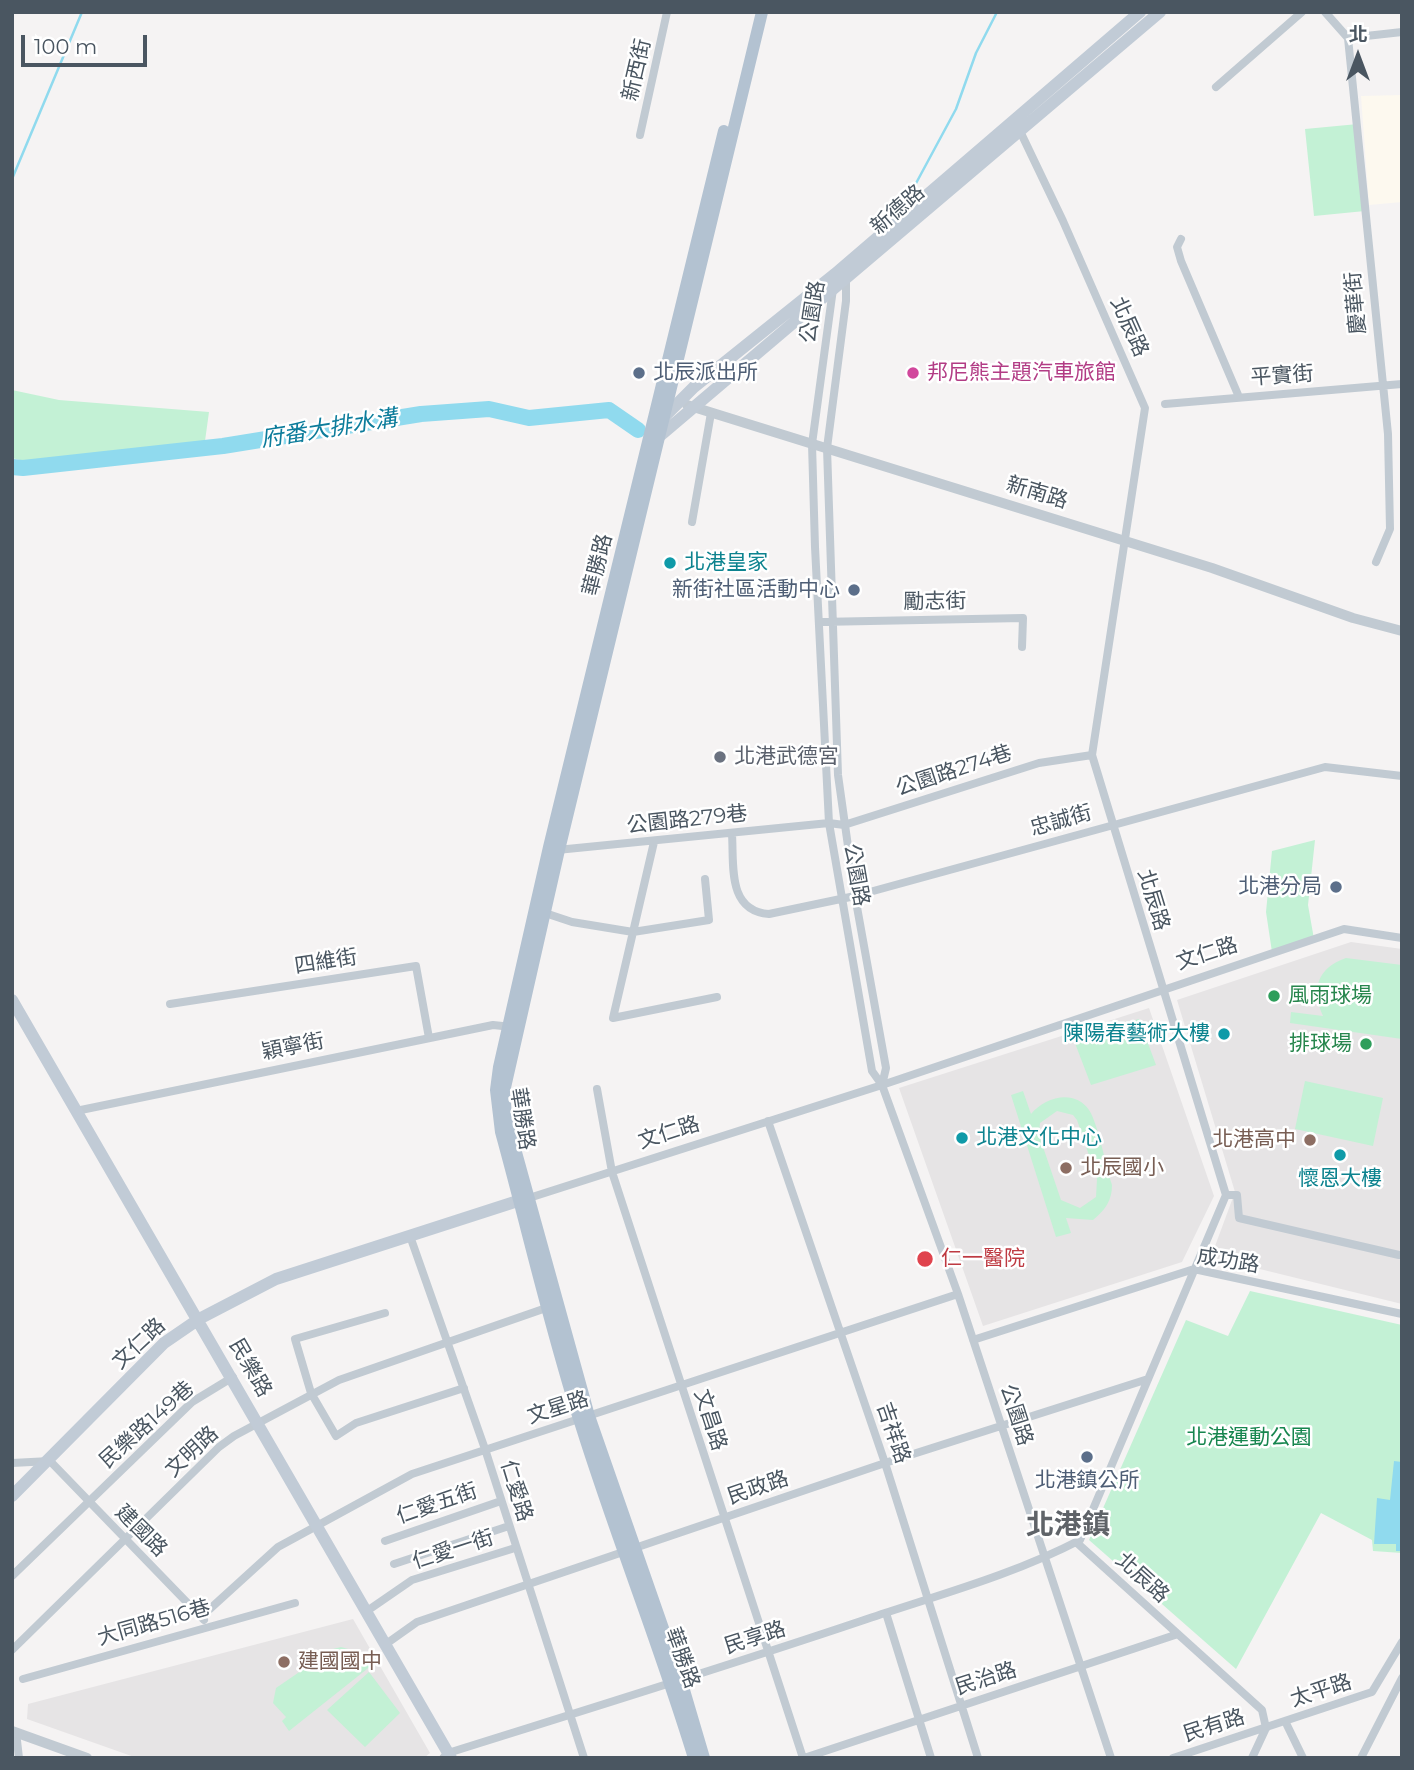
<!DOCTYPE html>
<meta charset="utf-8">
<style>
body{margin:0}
#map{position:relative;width:1414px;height:1770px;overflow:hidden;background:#f5f3f3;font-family:Montserrat,"Noto Sans TC",sans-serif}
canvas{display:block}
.frame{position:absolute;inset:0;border:14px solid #4a5661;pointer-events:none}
.north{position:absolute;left:1323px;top:21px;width:70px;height:70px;-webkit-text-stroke:5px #fff;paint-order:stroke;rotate:0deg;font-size:19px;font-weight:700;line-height:28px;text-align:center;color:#4a5661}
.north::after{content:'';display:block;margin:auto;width:24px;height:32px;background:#4a5661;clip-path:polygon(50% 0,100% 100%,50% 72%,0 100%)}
.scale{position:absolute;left:21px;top:35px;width:126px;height:32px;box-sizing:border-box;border:4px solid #4a5661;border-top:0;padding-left:9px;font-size:21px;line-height:24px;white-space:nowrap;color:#4a5661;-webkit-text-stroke:5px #fff;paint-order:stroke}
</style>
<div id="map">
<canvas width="1414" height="1770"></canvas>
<div class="frame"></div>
<div class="north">北</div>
<div class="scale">100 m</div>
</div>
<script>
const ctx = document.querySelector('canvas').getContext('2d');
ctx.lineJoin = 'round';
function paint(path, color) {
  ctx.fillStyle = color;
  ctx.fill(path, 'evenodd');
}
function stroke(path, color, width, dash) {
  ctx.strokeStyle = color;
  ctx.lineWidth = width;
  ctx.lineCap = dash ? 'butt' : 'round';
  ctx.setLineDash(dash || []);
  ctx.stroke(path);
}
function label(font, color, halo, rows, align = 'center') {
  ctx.font = font + ' Montserrat,"Noto Sans TC",sans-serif';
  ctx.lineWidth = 5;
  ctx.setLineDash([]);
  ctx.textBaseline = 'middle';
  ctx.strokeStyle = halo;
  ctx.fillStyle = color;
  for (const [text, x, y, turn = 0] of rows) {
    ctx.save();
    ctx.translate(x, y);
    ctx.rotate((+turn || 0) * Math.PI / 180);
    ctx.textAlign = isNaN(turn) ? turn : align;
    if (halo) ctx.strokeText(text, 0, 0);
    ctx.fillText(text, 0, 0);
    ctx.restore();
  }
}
const commercial = new Path2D(`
 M1402,95v107l-33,3 -8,-109z`);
const education = new Path2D(`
 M1351,942l51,7v355l-191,-47 24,-65 -58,-192z
 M1149,1008l65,188 -32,66 -199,64 -84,-238z
 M353,1619l77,134 -6,5h-287l-110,-39 1,-15z`);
const green = new Path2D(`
 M1358,124l7,87 -51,5 -9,-87z
 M12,390l47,10 150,12 -4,29 -50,9 -127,12 -16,-4z
 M1315,840l-7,65 6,34 -42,13 -6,-40 6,-61z
 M1346,958l56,7v74l-112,-16 1,-11 32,4c-12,-27 -6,-48 23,-58z
 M1139,1019l17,46 -65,20 -18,-47z
 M1305,1081l78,17 -10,48 -78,-17z
 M1023,1091l8,23c13,-16 43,-26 58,-4 9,13 17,57 23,75 0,16 -7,25 -19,35l-27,-2 5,15 -15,4 -45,-142zM1057,1111l16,4 4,5 20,59 -1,18 -16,11 -19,-8 -22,-65 1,-12z
 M1250,1291l152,34v228l-29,-2 -1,-11 -51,-27 -85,156 -147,-129 97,-220 42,16z
 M341,1647l7,2 12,16 7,-5 5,5 -83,66 -7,-10 4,-4 -13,-14 3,-15 57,-39z
 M369,1672l31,41 -35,34 -38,-37z`);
const water = new Path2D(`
 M1394,1461l8,1v89h-6v-7h-22l3,-46 13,2z`);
const stream = new Path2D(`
 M12,179l70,-167
 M914,187l42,-78 20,-56 21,-41`);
const river = new Path2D(`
 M12,467l11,1 200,-22 198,-32 68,-5 40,9 80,-8 29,20`);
const minor = new Path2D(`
 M1325,12l23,26
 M1348,38l40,396 2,95 -14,33
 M1348,38l54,-6
 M1216,87l86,-75
 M640,135l27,-123
 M1181,239l-4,8 4,14 58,136
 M842,278l4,3v20l-19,147 11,327 17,121 31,172 -4,17
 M833,289l-21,155 3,103 14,276 43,248 10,14 76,209 153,464
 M1165,404l237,-20
 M692,522l19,-109
 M819,622l204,-4 -1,29
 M732,834c2,31 -5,77 37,80l86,-18 470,-129 77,9
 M654,842l-41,176 104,-21
 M557,850l272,-27 15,2 195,-62 53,-8
 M545,913l27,9 61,10 76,-12 -4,-41
 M170,1004l246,-38 13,72
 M597,1089l15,83 191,586
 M76,1111l417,-86 19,2
 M768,1121l117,342 93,295
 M1226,1195h11l2,23 160,37
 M529,1198l353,-113 462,-156 58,9
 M410,1236l75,213 99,309
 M385,1313l-90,26 16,54 25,43 20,-13 108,-35
 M973,1340l221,-71 208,45
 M12,1463l38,-2 154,159
 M385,1541l116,-40
 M1076,1542l186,168 4,18
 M394,1564l115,-38
 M12,1576l180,-174 41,-25
 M367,1611l45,-31 103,-32
 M886,1613l45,145
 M201,1617l77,-70 134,-73 546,-180
 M386,1644l31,-22 468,-159 263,-84
 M12,1650l207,-203 15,-11 105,-56 210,-73
 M23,1679l272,-76
 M1285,1721l18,37
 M16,1732l3,26
 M443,1758l5,-5c140,-44 280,-87 419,-134 71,-24 146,-44 213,-79l146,-345 -134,-440 53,-347 -82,-187 -44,-92
 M804,1758l374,-124
 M1173,1758l199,-66 30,-50
 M1252,1758l14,-30
 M1361,1758l41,-80`);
const tertiary = new Path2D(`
 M687,405l525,163 141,50 49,13
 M12,1731l75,27`);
const secondary = new Path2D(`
 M661,420l33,-33 141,-113 305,-262
 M654,434l7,1 499,-423
 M12,1000l439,758
 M12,1496l152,-153 35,-24 77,-40 251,-81`);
const primary = new Path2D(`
 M694,1758c-34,-112 -78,-221 -113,-333 -31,-96 -53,-195 -80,-293l-5,-42 3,-23 50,-220 175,-716
 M704,1758l-23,-78 -92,-264 -83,-300 -2,-24 55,-242 203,-838`);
const markers = [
 [639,373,7,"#5c6f8a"],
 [913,373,7,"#d1479c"],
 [670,563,7,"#0f9aa8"],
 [854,590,7,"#5c6f8a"],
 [720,757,7,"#6b7280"],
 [1336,887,7,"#5c6f8a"],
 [1274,996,7,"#2e9e5b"],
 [1224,1034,7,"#0f9aa8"],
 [1366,1044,7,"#2e9e5b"],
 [962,1138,7,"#0f9aa8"],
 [1310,1140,7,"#8d6e63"],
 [1340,1155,7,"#0f9aa8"],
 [1066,1168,7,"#8d6e63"],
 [925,1259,9,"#e0444e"],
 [1087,1457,7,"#5c6f8a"],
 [284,1662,7,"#8d6e63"]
];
const streetNames = [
 ["新西街",637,70,-77],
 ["新德路",898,210,-41],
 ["慶華街",1356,303,-95],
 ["公園路",813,312,-81],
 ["北辰路",1129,327,66],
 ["平實街",1282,376,-4],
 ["新南路",1037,493,17],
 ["華勝路",598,565,-76],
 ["勵志街",935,602,-1],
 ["公園路274巷",954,771,-18],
 ["公園路279巷",687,820,-6],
 ["忠誠街",1061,821,-16],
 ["公園路",856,875,80],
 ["北辰路",1153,900,73],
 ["文仁路",1207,954,-18],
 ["四維街",326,962,-9],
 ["穎寧街",293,1047,-11],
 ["華勝路",522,1119,81],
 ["文仁路",669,1133,-18],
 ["成功路",1228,1261,9],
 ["文仁路",139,1344,-43],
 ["民樂路",250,1368,60],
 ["文星路",558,1408,-18],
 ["公園路",1016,1415,72],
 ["文昌路",710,1420,72],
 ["民樂路149巷",147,1425,-42],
 ["吉祥路",893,1433,71],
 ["文明路",192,1452,-43],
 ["民政路",758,1488,-19],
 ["仁愛路",516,1491,73],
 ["仁愛五街",437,1504,-19],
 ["建國路",141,1531,45],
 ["仁愛一街",453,1550,-18],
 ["北辰路",1142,1578,42],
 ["大同路516巷",154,1623,-16],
 ["民享路",755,1638,-18],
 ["華勝路",682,1658,70],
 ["民治路",986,1679,-18],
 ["太平路",1321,1691,-18],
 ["民有路",1214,1726,-18]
];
const serviceNames = [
 ["北辰派出所",653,373,"left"],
 ["新街社區活動中心",840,590],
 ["北港分局",1322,887],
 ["北港鎮公所",1087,1481,"center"]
];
const hotelNames = [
 ["邦尼熊主題汽車旅館",927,373]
];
const cultureNames = [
 ["北港皇家",684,563],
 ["陳陽春藝術大樓",1210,1034,"right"],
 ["北港文化中心",976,1138],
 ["懷恩大樓",1340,1179,"center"]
];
const worshipNames = [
 ["北港武德宮",734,757]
];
const leisureNames = [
 ["風雨球場",1288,996],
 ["排球場",1352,1044,"right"]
];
const educationNames = [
 ["北港高中",1296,1140,"right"],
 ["北辰國小",1080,1168],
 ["建國國中",298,1662]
];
const healthNames = [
 ["仁一醫院",941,1259]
];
const parkNames = [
 ["北港運動公園",1249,1438]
];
const waterNames = [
 ["府番大排水溝",329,429,-9]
];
const districtNames = [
 ["北港鎮",1068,1526]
];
paint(commercial, '#fdf9ef');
paint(education, '#e6e4e5');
paint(green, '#c3f1d5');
paint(water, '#90daee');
stroke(stream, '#90daee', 2.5);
stroke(river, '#90daee', 16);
stroke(minor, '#c1cad2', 8);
stroke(tertiary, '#c1cad2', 10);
stroke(secondary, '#c1cbd6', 12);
stroke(primary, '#b3c2d1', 12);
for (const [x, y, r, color] of markers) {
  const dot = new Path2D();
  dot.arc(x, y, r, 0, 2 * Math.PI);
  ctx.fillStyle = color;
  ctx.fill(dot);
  stroke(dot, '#fff', 2.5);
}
label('21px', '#4a5661', '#fff', streetNames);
label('21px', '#4e5e75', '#fff', serviceNames, 'right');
label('21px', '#b23c85', '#fff', hotelNames, 'left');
label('21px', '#0d838f', '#fff', cultureNames, 'left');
label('21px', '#5b616d', '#fff', worshipNames, 'left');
label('21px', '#27864d', '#fff', leisureNames, 'left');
label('21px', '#785e54', '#fff', educationNames, 'left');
label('21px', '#be3a42', '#fff', healthNames, 'left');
label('21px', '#17864f', '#fff', parkNames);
label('italic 23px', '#0c7c9b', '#fff', waterNames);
label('bold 28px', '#5f6368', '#fff', districtNames);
</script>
